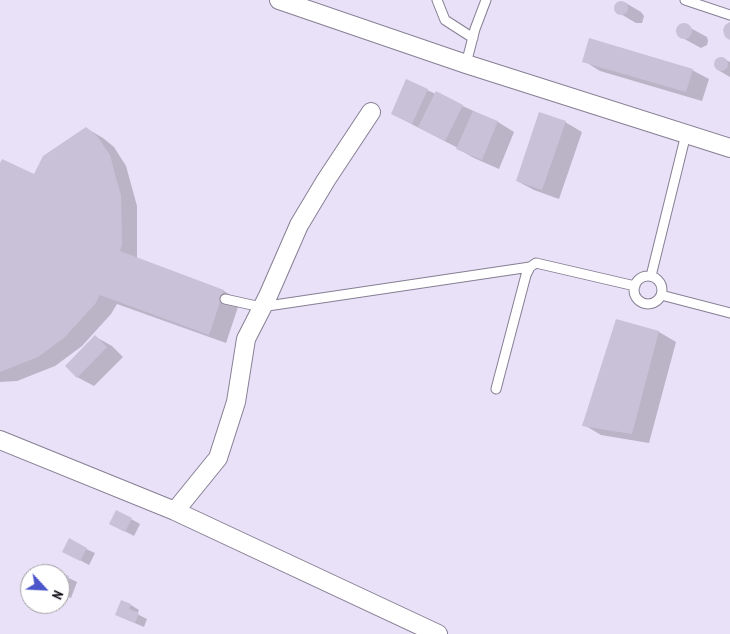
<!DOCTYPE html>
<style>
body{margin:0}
#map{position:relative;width:730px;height:634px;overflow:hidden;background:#e9e1f8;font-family:"PT Sans Narrow",sans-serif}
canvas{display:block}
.north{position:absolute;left:20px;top:564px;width:50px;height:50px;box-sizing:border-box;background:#fff;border:1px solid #a09fa2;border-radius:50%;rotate:115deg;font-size:14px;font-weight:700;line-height:20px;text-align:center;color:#120f17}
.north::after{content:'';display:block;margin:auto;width:18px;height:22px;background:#4c55ca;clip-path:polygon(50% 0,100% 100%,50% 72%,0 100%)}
</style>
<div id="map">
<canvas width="730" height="634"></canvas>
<div class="north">N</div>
</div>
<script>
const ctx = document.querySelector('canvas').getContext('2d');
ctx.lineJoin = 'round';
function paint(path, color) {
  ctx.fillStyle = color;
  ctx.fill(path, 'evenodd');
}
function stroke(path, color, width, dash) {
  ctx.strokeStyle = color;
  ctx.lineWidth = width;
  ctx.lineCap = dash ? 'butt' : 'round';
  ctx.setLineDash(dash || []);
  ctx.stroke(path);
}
const shadow = new Path2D(`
 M618,2h6l17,10 3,4 -2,7h-6l-17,-10 -4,-4v-4z
 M683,24l24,13 1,4 -1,4 -6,3 -22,-12 -2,-6 2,-4z
 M719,58l5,1 6,3v15l-12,-7 -3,-4 1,-5z
 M584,61l108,9 17,9 -7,22 -102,-30z
 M427,90l71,32 16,10 -15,37 -25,-11 -16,-9v-1l-66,-34z
 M565,122l17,10 -23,67 -25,-9 -17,-9z
 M86,128l17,10 11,9 12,19 11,40v53l87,32 16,10 -14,42 -109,-39 -6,10 -29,32 -27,20 -38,15 -17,1v-217l34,11z
 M617,321l42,11 17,10 -27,101 -48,-8 -17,-10z
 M96,337l16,9 11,11 -29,29 -17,-9z
 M131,519l9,5 -6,12 -15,-8z
 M86,549l9,4 -6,12 -17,-9z
 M52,570l25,12 -6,16 -11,-5v-19h-9z
 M131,605l8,5 -2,4 10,5 -3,8 -28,-12z`);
const building = new Path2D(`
 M614 8a7 7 0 1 1 14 0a7 7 0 1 1-14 0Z
 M730,22v18l-5,-3 -2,-7 2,-5z
 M676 31a8 8 0 1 1 16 0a8 8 0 1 1-16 0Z
 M589,38l104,31 -7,23 -104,-30z
 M714 64a7 7 0 1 1 14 0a7 7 0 1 1-14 0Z
 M406,79l22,10 -16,35 -21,-10z
 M436,91l27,14 -18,36 -27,-14z
 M473,111l25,10 -16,39 -26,-11z
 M539,112l27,9 -24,69 -26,-9z
 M86,127l11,9 13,19 6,23 5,17 1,49 -2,7 104,39 -15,45 -109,-40 -5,9 -30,33 -27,20 -38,15v-209l2,-4 32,15 9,-18z
 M616,319l43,12 -27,103 -50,-8z
 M95,335l12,12 -30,31 -12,-12z
 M116,510l16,8 -7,14 -16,-8z
 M69,538l18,10 -7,13 -18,-9z
 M52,569l17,7 -7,18 -2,-1v-19h-10z
 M121,600l10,4 -2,5 10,4 -4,10 -20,-8z`);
const service = new Path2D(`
 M437,0l8,20 28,18
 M685,0l45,15
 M466,64l9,-35 11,-29
 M634 290a14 14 0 1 1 28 0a14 14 0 1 1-28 0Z
 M651,276l35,-142
 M661,295l69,18
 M225,299l36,8 269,-40
 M496,389l30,-114 4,-8 6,-4 99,23`);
const minor = new Path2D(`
 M279,0l187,64 264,84
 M0,440l175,71 263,123
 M175,511l43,-53 18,-56 10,-63 22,-43 31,-71 27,-45 45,-68`);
paint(shadow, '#0003');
paint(building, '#c9c1d7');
stroke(service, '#867f93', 11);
stroke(minor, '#867f93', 20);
stroke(service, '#fff', 9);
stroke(minor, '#fff', 18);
</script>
